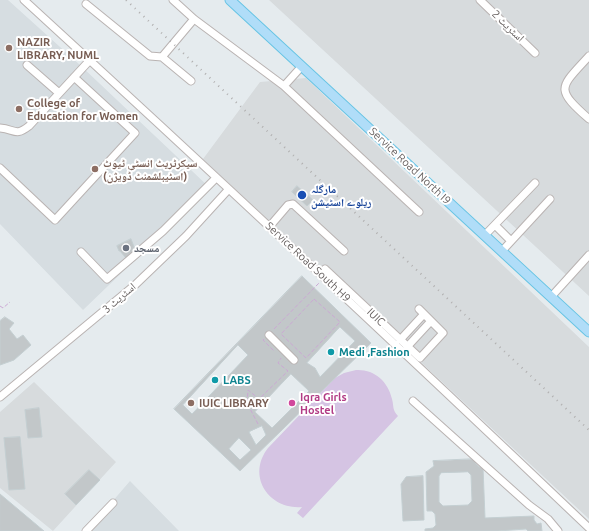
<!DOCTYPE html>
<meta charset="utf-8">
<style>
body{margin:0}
canvas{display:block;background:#e5ebee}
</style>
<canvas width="589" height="531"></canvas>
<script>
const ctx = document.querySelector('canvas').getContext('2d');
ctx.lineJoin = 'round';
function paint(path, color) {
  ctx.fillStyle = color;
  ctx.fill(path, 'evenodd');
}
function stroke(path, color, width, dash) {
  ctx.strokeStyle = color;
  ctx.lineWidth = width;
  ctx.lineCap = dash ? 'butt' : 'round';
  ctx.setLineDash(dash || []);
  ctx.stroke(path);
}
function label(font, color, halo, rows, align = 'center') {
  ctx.font = font + ' Ubuntu,"Noto Naskh Arabic",sans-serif';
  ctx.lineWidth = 4;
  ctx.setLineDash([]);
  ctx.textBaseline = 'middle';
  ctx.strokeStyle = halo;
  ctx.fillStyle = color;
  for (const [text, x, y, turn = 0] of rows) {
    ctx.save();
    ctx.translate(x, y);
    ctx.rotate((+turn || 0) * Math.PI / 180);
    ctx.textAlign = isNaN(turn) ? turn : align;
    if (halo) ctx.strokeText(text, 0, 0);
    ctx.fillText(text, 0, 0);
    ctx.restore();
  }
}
const industrial = new Path2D(`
 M269,0h320v296z
 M306,78l283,269v172l-386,-360 57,-77z
 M34,382l82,80 -63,69 -53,-43v-76z`);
const education = new Path2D(`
 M0,0h8l72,65 130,123 -127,122 -83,-86z
 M130,481l49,50h-92z`);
const green = new Path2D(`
 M356,370c18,-1 32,11 36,29 2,7 0,11 6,17l-95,102 -6,-5 5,-6c-33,3 -56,-31 -34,-59l67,-70 9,-5z`);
const building = new Path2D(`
 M297,186l16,14 -6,6 -15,-14z
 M131,239l5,13 -10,6 -6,-7h-1l-2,-5z
 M302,276l69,67 -131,128 -66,-62z
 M5,317l9,6 -5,6 8,10 6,-4 8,10 -17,15 -14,5v-44z
 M340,327l15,14 -35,36 -5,-9 -8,-5z
 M238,345l10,10 -56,59 -9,-9z
 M291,374l18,17 -37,37 -17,-16z
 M39,408l3,29 -14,1 -3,-28z
 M262,426l4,9 -10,10 -7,-13z
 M20,437l5,52 -16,1 -5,-52z
 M239,438l12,12 -11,10 -11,-11z
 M476,459l-1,4 4,4h4l2,51 49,-2v4l3,4 4,-1 1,8h-14l-2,-2 -28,2h-73v-2l8,-1 3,-3 -1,-11 -3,-3h-5l-1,-39 8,-6 -1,-5zM468,472l3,3 1,26 -4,4 -25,1 -4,-4v-26l2,-3z
 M89,470l11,10 -24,25 -11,-11z
 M423,476l1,44 -21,1 -2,-37 5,-7z
 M0,494l44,37h-44z`);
const path = new Path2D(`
 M314,299l26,23 -34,36 -25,-24z
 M0,306l3,2 7,-6
 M274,329l45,-46
 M264,339l-1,1 11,11
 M258,424l-11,-21 1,-13 11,9 29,-28 -10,-8 3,-5`);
const minor = new Path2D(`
 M24,0c190,174 378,350 565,528
 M173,0l21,19 90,67
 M480,0l55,53
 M86,4l64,52 12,1 29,24
 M589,56c-29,32 -35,32 0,63
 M162,57l32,-38
 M27,65l32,28
 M302,66l-18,20 135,126
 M0,128c15,1 15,9 29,-2l61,-66
 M0,168l55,52 80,-87 -61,-56
 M495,225l16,16
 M270,226l18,-21 5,-1 51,47
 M485,235l50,-52
 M502,251l48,-52
 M81,252l26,27 56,-48 53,-53
 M321,274l4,-5 95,89 23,-25 -24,-24
 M551,297l38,-42
 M269,335l25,25
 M400,340l24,-26
 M407,347l24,-26
 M0,397l135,-112 51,-49 42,-46
 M413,401l116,104 19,14 10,12
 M86,531l27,-28`);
const major = new Path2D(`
 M230,0l359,332`);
const rail = new Path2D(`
 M126,0l463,430`);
const markers = [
 [9,48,4,"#8d6e63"],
 [19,109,4,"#8d6e63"],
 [95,169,4,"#8d6e63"],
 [302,195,5,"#1a4fb4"],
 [126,248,4,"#6b7280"],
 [331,352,4,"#0f9aa8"],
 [215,380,4,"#0f9aa8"],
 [191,403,4,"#8d6e63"],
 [292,403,4,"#d1479c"]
];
const streetNames = [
 ["اسٹریٹ 2",508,26,44],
 ["Service Road North I9",410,166,43],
 ["Service Road South H9",308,262,43],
 ["اسٹریٹ 3",119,298,-41],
 ["IUIC",376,317,44]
];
const educationNames = [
 ["NAZIR",17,42],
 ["LIBRARY, NUML",17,55],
 ["College of",27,103],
 ["Education for Women",27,116],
 ["سیکرٹریٹ انسٹی ٹیوٹ",103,163],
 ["(اسٹیبلشمنٹ ڈویژن)",103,176],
 ["IUIC LIBRARY",199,403]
];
const transitNames = [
 ["مارگلہ",311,189],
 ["ریلوے اسٹیشن",311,202]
];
const worshipNames = [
 ["مسجد",134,248]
];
const cultureNames = [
 ["Medi ,Fashion",339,352],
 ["LABS",223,380]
];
const hotelNames = [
 ["Iqra Girls",300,397],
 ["Hostel",300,410]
];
paint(industrial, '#d7dbdd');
paint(education, '#d6dde1');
paint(green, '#d5c4e3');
paint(building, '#c2c7c9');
stroke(building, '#c4cfd2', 1);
stroke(minor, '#b9b3b2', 9);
stroke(major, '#67c4e4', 11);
stroke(path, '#cba8d4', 1, [4, 2]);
stroke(minor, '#fff', 7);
stroke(major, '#b0ddf8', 9);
stroke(rail, '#b0afaf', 2, [1, 5]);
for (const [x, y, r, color] of markers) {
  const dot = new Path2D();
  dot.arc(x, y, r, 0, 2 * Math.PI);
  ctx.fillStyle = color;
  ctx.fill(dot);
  stroke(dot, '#fff', 1.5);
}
label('11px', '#645e5d', '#fff', streetNames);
label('bold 11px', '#785e54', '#fff', educationNames, 'left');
label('bold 11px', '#164399', '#fff', transitNames, 'left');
label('bold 11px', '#5b616d', '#fff', worshipNames, 'left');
label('bold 11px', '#0d838f', '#fff', cultureNames, 'left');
label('bold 11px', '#b23c85', '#fff', hotelNames, 'left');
</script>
